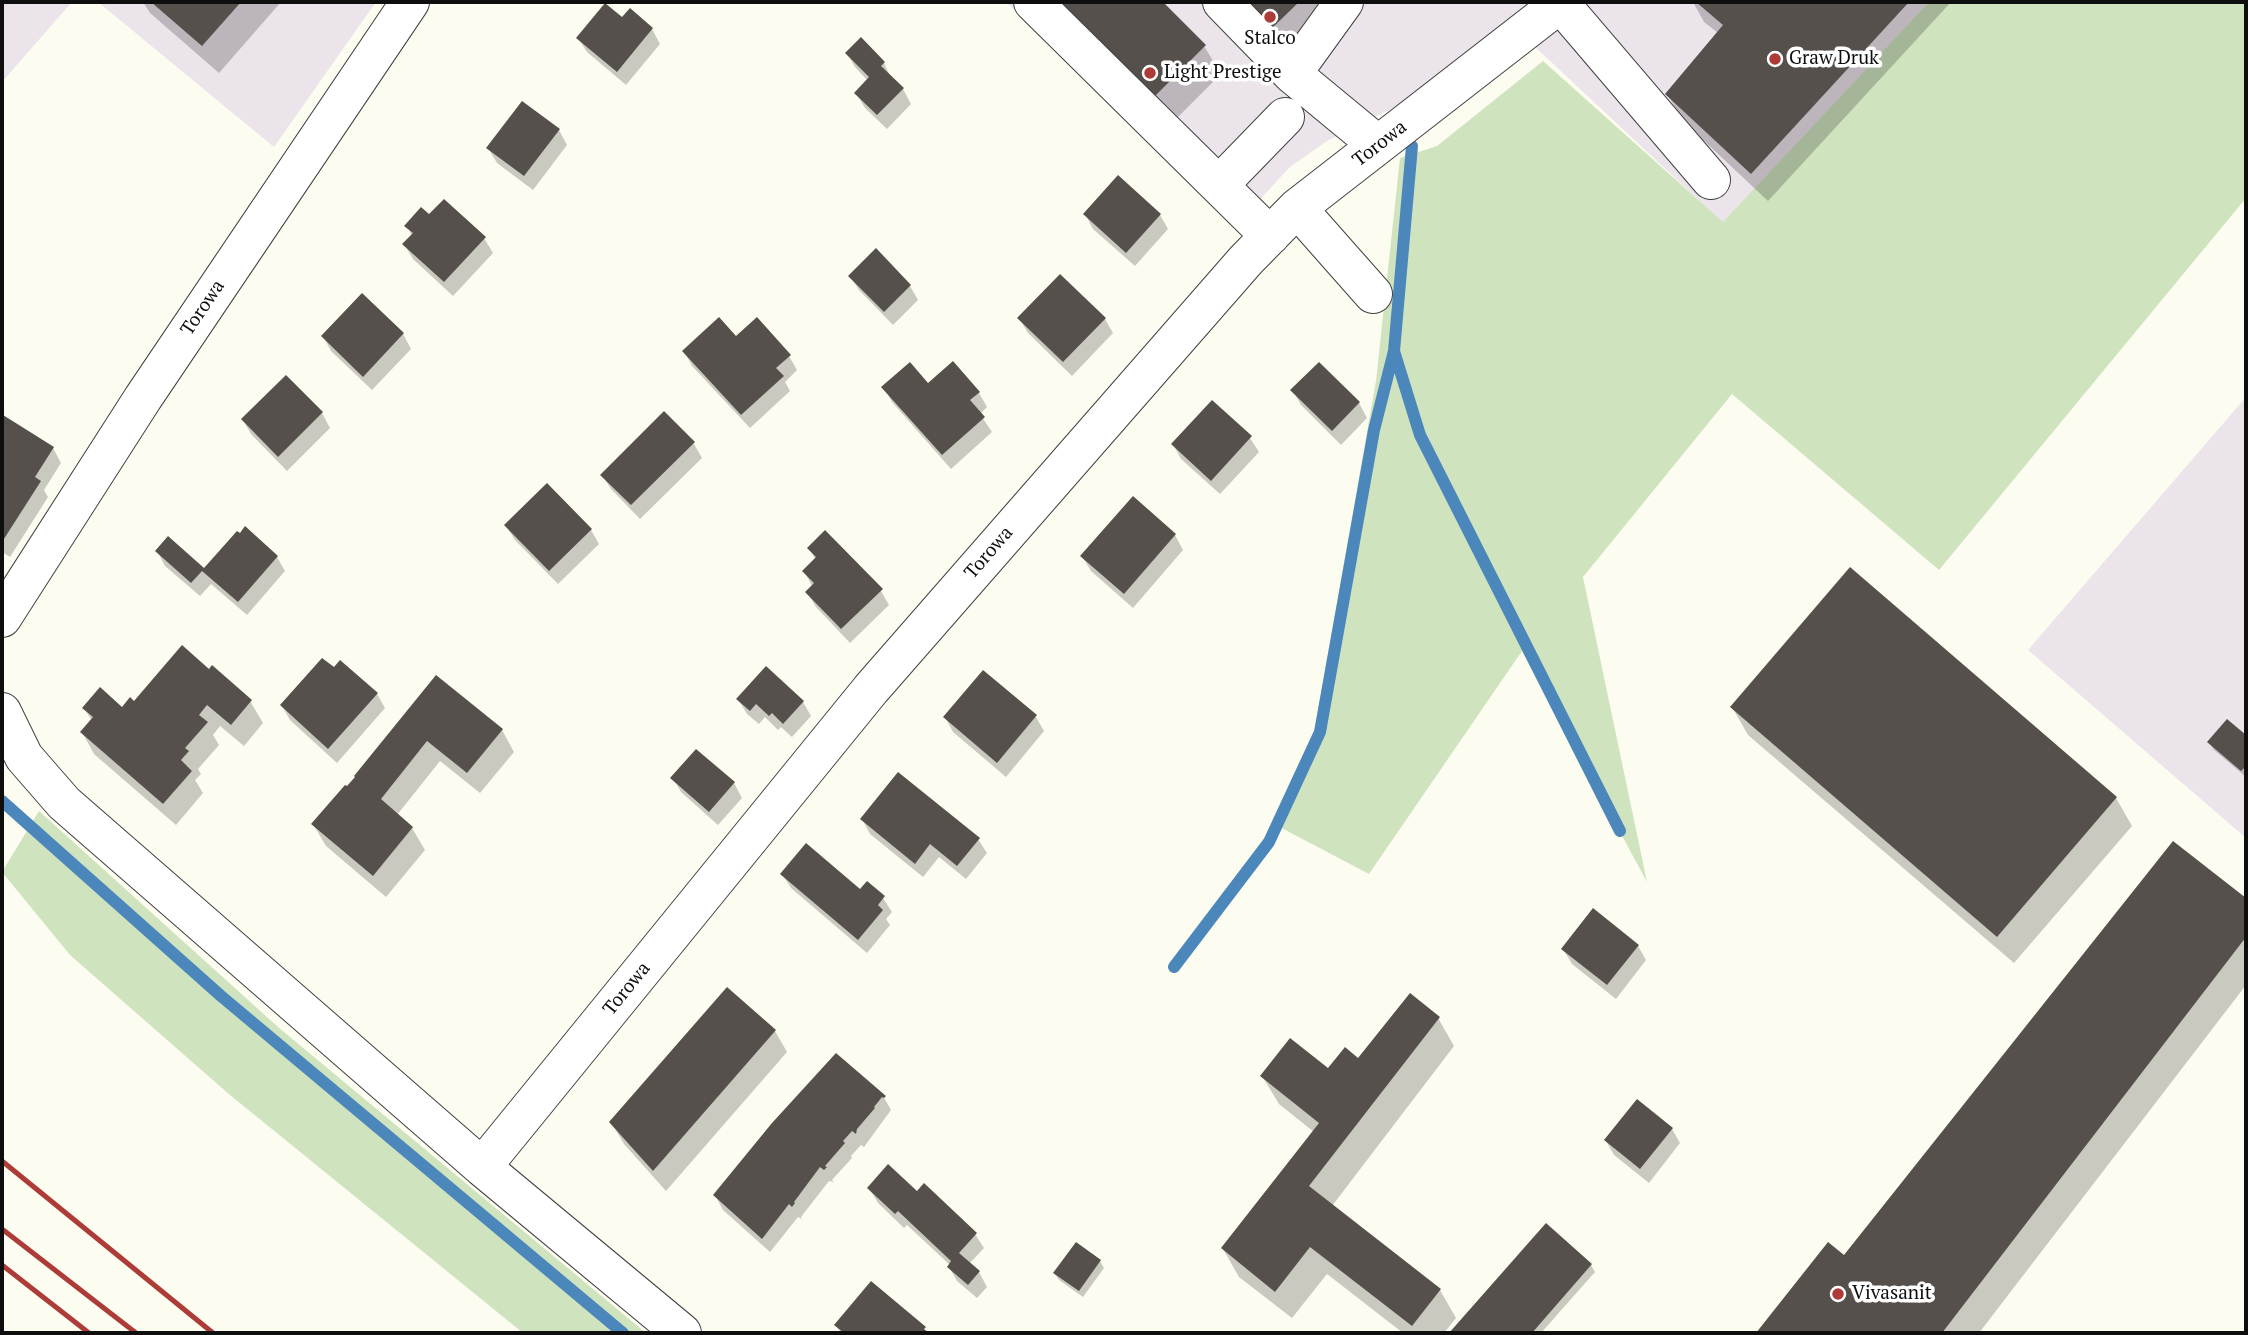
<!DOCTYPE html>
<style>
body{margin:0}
#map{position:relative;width:2248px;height:1335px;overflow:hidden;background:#fdfcf1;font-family:"PT Serif",serif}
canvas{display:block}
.frame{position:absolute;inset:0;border:4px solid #0e0e0e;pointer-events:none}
</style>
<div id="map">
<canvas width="2248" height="1335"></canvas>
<div class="frame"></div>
</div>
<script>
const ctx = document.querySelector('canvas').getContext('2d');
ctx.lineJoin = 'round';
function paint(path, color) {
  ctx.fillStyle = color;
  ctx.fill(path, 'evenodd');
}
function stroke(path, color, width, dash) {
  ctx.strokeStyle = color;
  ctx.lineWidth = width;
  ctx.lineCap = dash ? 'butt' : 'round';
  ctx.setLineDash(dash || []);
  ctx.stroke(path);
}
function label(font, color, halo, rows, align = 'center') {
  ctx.font = font + ' "PT Serif",serif';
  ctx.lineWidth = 7;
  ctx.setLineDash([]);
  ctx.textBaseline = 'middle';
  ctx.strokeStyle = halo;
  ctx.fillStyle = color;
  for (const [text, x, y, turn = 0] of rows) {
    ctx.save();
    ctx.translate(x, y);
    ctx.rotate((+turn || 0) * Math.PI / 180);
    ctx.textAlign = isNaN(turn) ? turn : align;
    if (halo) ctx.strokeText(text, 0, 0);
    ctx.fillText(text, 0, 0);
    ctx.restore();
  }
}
const industrial = new Path2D(`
 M2,2h70l-70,80z
 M98,2h278l-102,145z
 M1006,2h923l-206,221 -206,-193 -120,76 -70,35 -37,26 -55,59z
 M2246,397v441l-218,-188z`);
const green = new Path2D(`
 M1929,2h317v196l-307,372 -207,-176 -149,183 64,305 -125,-231 -153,223 -97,-51 42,-90 62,-352 24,-223 37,-12 106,-85 180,161z
 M39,811l239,216 368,306h-123l-293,-238 -160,-140 -68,-83z`);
const shadow = new Path2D(`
 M143,2h138l-62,71 -69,-60z
 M1039,2h121l44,44 17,28 -54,54z
 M1232,2h111l-57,56z
 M1693,2h258l-183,199 -84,-79 -17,-28 51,-61 -14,-11z
 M623,20l29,9 8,15 -34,41 -39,-33 -9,-14z
 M847,53l37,10 7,15 12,11 8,15 -24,25 -22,-21 -9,-15 12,-12 -13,-14z
 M559,130l8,15 -34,45 -36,-27 -9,-15z
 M1085,214l75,1 8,14 -33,37 -42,-37z
 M429,217l55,21 9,15 -40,43 -40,-37 -9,-15 8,-8 -5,-10z
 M850,276l60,10 8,14 -25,25 -34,-35z
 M1019,318l86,1 8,14 -41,43 -44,-43z
 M403,334l8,15 -39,41 -41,-39 -8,-15z
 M736,339l53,17 8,14 -12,12 5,9 -40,37 -58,-62 -8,-15z
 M1319,364l40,39 8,15 -26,27 -40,-40 -8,-14z
 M286,377l36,36 8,15 -43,43 -36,-37 -8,-14z
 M928,385l51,8 8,14 -7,7 12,18 -41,37 -59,-67 -8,-15z
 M664,414l30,30 8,14 -62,61 -29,-30 -9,-14z
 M3,417l50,31 8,15 -17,27 4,7 -38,60 -8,-5z
 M1250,438l9,14 -39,42 -39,-35 -8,-15z
 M1133,499l42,36 8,15 -50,58 -42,-37 -9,-15z
 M506,526l85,4 8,14 -41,40 -43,-44z
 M809,548l72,43 8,14 -39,38 -34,-36 -9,-15 5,-6 -8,-15 12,-11z
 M157,551l47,19 73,-13 8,14 -38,44 -36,-31 -11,12 -35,-30z
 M436,677l66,53 12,22 -34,41 -40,-32 -43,54 15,13 13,22 -39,47 -60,-51 -13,-22 34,-35z
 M377,694l8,14 -48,55 -47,-43 -8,-14z
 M738,699l65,3 8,14 -19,21 -11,-10 -3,3 -13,-13 -6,7 -12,-10z
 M250,701l13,22 -19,23 -24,-20 -7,9 6,10 -21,24 3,5 -6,6 8,13 -27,32 -82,-71 -12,-22 10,-11 -8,-13 38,2 12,-7z
 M1732,707l384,91 16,28 -118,137 -266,-228z
 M945,717h91l8,14 -38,46 -53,-45z
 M2227,721l19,17v39l-33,-28 -4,-7z
 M673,778l61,5 8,15 -24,27 -37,-33z
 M862,819l116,20 9,14 -21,26 -27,-22 -16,20 -53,-43z
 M2173,843l73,57v85l-267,348h-221l70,-89 16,14z
 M782,874l101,24 9,14 -6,7 4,6 -23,28 -76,-65z
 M1638,946l8,14 -30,39 -44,-35 -9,-15z
 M1438,1018l16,28 -122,160 108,84 16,28 -12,15h-41l-76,-59 -35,44 -53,-41 -16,-28 91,-117 -35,-28 -17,-28 66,-5 30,-10z
 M775,1031l12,21 -121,139 -42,-47 -13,-22z
 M883,1096l8,14 -27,37 -3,-2 -10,11 1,2 -20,22 2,2 -5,-1 -28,36 1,2 -4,-2 -28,35 -47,-42 -8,-15z
 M1672,1129l8,14 -31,40 -35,-28 -8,-14z
 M869,1188l48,6 58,40 9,14 -15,16 10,8 8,15 -10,11 -20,-17 -8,-14 1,-2 -43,-40 -3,3 -26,-25z
 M1546,1226l45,39 4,7 -54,61h-89z
 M1100,1261l4,7 -21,29 -24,-17 -4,-6z
 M872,1284l55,49h-86l-5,-8z`);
const stream = new Path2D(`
 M1394,351l26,84 200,396
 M2,801l219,195 402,337
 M1174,967l95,-125 51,-110 54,-302 20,-79 18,-205`);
const building = new Path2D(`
 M151,2h90l-39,44z
 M1049,2h114l43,43 -56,56z
 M1241,2h58l-30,29z
 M1696,2h213l-158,172 -86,-80 58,-69z
 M605,3l17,14 8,-9 23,20 -36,44 -41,-34z
 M861,37l24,25 -4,4 23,22 -27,27 -23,-22 15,-16 -24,-24z
 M522,101l38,28 -36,47 -38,-28z
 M1118,175l43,39 -35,39 -43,-39z
 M444,199l42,38 -42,45 -42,-38 11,-11 -9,-7 17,-19 8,7z
 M876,248l35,37 -27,27 -36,-36z
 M1060,274l46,44 -43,44 -46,-44z
 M362,293l42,40 -41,44 -42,-41z
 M719,317l17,19 21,-19 34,38 -15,13 8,8 -43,39 -59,-64z
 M953,361l27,31 -10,8 15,17 -43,38 -61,-68 29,-25 18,21z
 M1319,362l41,40 -28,29 -42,-41z
 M286,375l37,37 -45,45 -37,-38z
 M1212,400l40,36 -41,45 -40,-37z
 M664,411l31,31 -64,63 -31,-30z
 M3,415l51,32 -19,30 6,4 -39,61v-79l2,-4 -2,-2z
 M547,483l45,46 -43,42 -45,-46z
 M1133,496l43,38 -52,60 -44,-38z
 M245,526l33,30 -40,46 -36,-31 -11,12 -36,-32 13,-15 36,32 33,-37 3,2z
 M825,530l58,59 -42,40 -36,-37 9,-9 -12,-12 14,-14 -9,-9z
 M1850,567l267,230 -120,140 -267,-230z
 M182,645l27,24 3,-4 40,35 -21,25 -24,-20 -8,10 9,7 -23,26 4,3 -8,9 11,11 -29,33 -83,-72 13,-15 -11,-9 18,-21 22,20 8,-10 4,4z
 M322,658l12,9 6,-7 38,33 -50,56 -48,-44z
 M766,666l38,35 -21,23 -11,-11 -3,3 -13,-12 -6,7 -14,-12z
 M983,670l54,45 -40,48 -54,-46z
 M436,675l67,54 -36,44 -40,-32 -46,58 32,28 -40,49 -62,-52 34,-39 2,1 8,-9 -1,-1z
 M2227,719l19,16v31l-5,5 -34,-29z
 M696,749l39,33 -26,30 -39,-34z
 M898,772l82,66 -23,28 -27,-22 -15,20 -55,-45z
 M2173,841l73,57v39l-304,396h-186l72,-91 16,13z
 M806,843l54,46 7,-8 18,15 -7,9 5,5 -25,30 -78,-66z
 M1593,908l46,37 -32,40 -46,-36z
 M727,987l49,43 -123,141 -44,-49z
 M1410,993l30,24 -131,169 132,103 -29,37 -102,-79 -35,45 -54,-44 98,-125 -59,-47 30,-38 38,30 17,-21 13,11z
 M836,1053l50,43 -2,2 -2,-1 -8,10 1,1 -18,21 -1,5 -4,-3 -9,10 2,2 -20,23 2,1 -3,3 -4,-3 -26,35 1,1 -3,4 -3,-3 -27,35 -49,-44 59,-72z
 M1637,1099l36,29 -33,41 -36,-29z
 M888,1164l29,27 7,-8 53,50 -18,20 21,18 -12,14 -21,-18 4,-6 -53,-50 -3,3 -28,-26z
 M1546,1223l46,41 -60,69h-83z
 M1076,1242l25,18 -22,31 -26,-18z
 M871,1281l55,46 -2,2 5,4h-85l-10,-8z`);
const minor = new Path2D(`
 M1033,2l237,234
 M1222,2l70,72 52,-72
 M1559,2l152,178
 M1292,74l86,71
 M1219,185l66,-68
 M1297,208l76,86
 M2,618l141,-220 267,-396
 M2,712l22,45 40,46 418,364 200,166
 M482,1167l389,-478 375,-429 51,-52 265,-206`);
const rail = new Path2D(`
 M2,1161l211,172
 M2,1229l134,104
 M2,1265l87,68`);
const markers = [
 [1270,17,7,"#ad3b37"],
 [1775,59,7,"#ad3b37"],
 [1150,73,7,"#ad3b37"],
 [1838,1294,7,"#ad3b37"]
];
const poiNames = [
 ["Stalco",1270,39,"center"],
 ["Graw Druk",1789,59],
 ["Light Prestige",1164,73],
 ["Vivasanit",1852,1294]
];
const streetNames = [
 ["Torowa",1380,144,-38],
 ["Torowa",203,308,-56],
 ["Torowa",989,553,-49],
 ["Torowa",627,989,-51]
];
paint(industrial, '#ebe4eb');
paint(green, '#cfe4be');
paint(shadow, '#0003');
stroke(stream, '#4c87bc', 12);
paint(building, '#55504c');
stroke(minor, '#414141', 40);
stroke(minor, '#fff', 38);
stroke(rail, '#ad3b37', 5);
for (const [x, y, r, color] of markers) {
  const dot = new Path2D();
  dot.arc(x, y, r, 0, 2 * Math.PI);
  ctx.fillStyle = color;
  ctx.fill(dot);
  stroke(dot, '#fff', 2.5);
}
label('19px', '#0e0e0e', '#fff', poiNames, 'left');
label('19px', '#0e0e0e', '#fff', streetNames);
</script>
